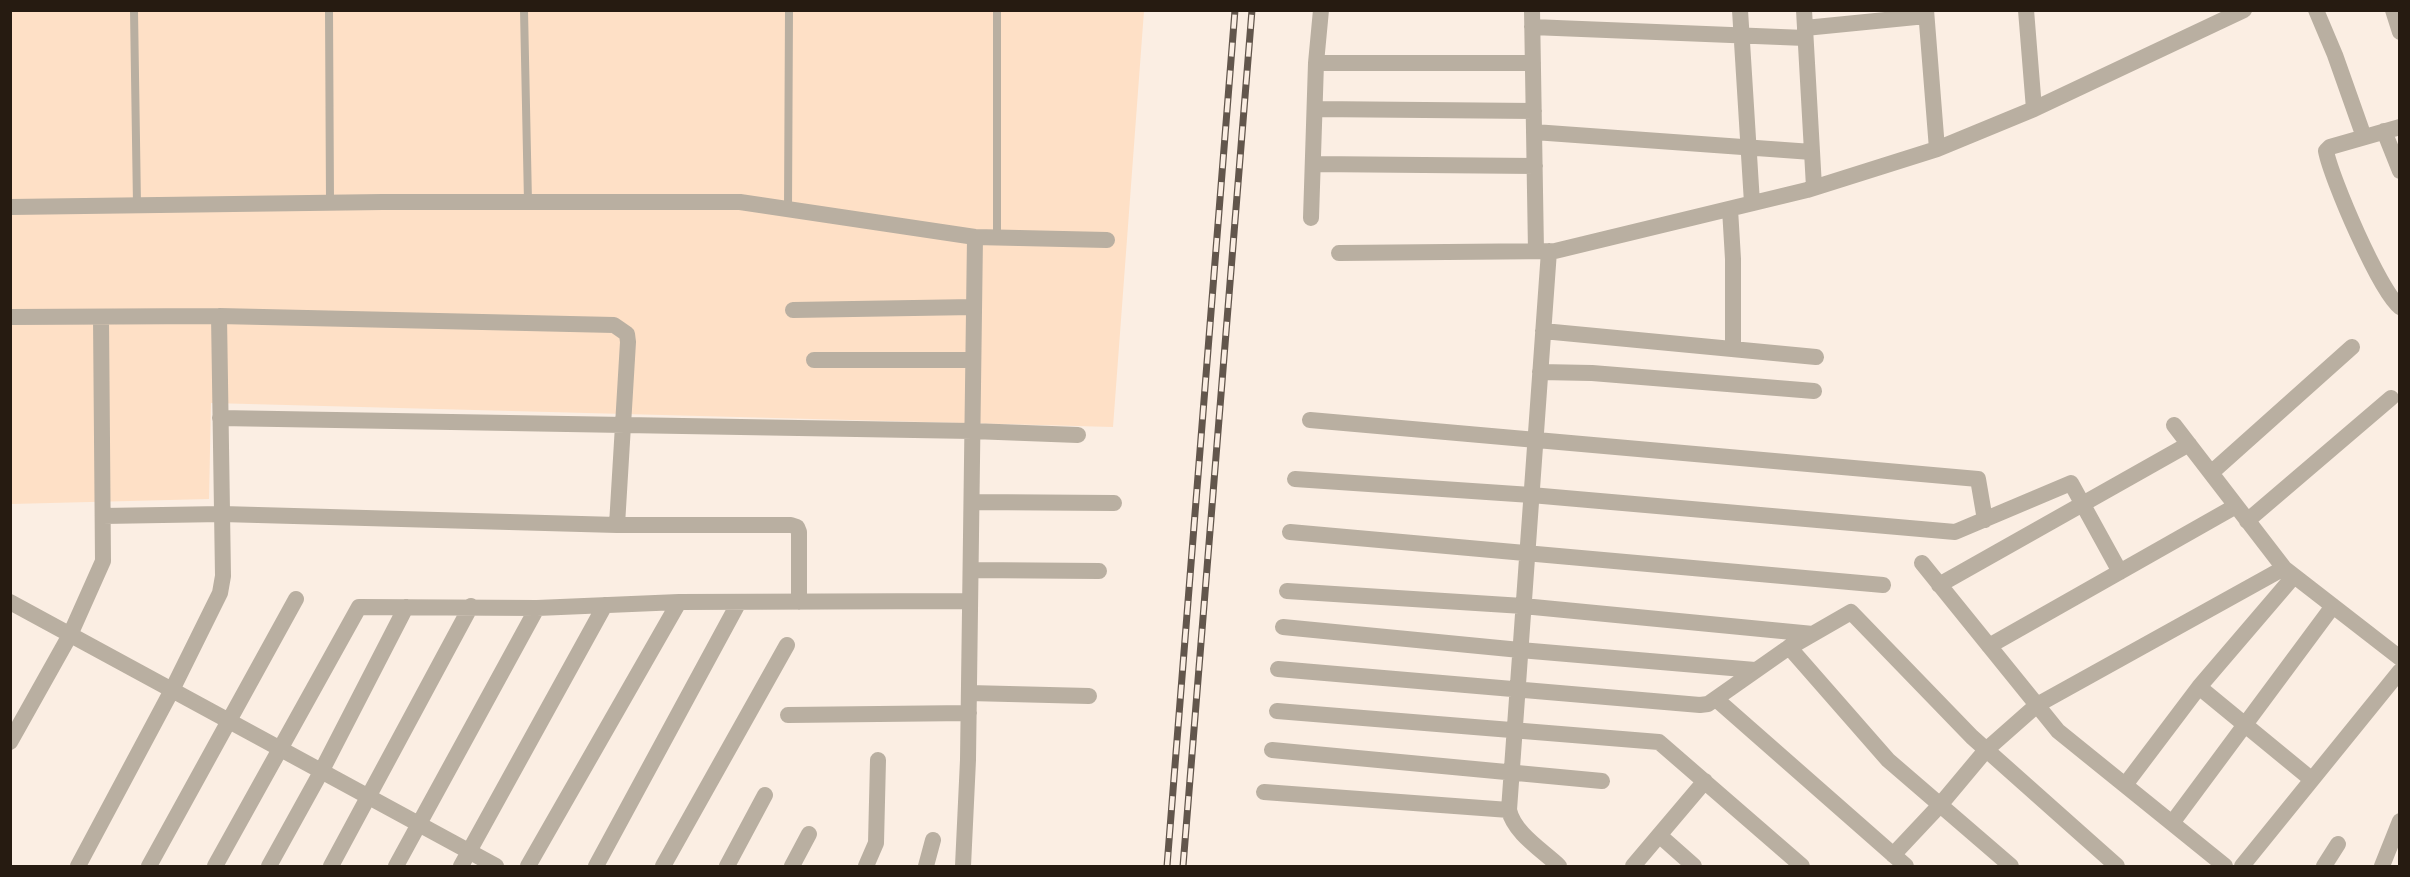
<!DOCTYPE html>
<style>
body{margin:0}
#map{position:relative;width:2410px;height:877px;overflow:hidden;background:#fbeee3;font-family:"Noto Sans",sans-serif}
canvas{display:block}
.frame{position:absolute;inset:0;border:12px solid #261b11;pointer-events:none}
</style>
<div id="map">
<canvas width="2410" height="877"></canvas>
<div class="frame"></div>
</div>
<script>
const ctx = document.querySelector('canvas').getContext('2d');
ctx.lineJoin = 'round';
function paint(path, color) {
  ctx.fillStyle = color;
  ctx.fill(path, 'evenodd');
}
function stroke(path, color, width, dash) {
  ctx.strokeStyle = color;
  ctx.lineWidth = width;
  ctx.lineCap = dash ? 'butt' : 'round';
  ctx.setLineDash(dash || []);
  ctx.stroke(path);
}
const built = new Path2D(`
 M10,11h1134l-31,416 -902,-24 -2,96 -198,5z`);
const service = new Path2D(`
 M134,10l3,195
 M329,10l1,192
 M524,10l4,192
 M997,10v228
 M788,209l1,-199`);
const minor = new Path2D(`
 M1532,10l4,241
 M1740,10l12,193
 M1804,10l10,177
 M1926,10l11,139
 M2026,10l8,99
 M2316,10l19,45 29,82
 M2393,10l7,22
 M1532,27l273,11
 M1805,28l121,-12
 M1316,63h217
 M1315,109l219,2
 M2400,127l-70,20 -4,4c5,27 54,141 74,156
 M2384,131l16,40
 M1534,132l278,20
 M1313,164l222,2
 M10,207l373,-5h357l235,35 132,3
 M1730,209l3,50v90
 M1311,218l5,-155 5,-53
 M1549,251l-40,559c5,23 33,40 50,56
 M1339,253l216,-2 252,-61 130,-41 97,-40 210,-99
 M793,310l181,-3
 M10,317l209,-1 395,9 13,9 1,8 -11,183
 M1543,331l273,26
 M814,360h159
 M1540,372l52,1 222,18
 M220,418l752,13 106,4
 M1310,420l668,59 7,41
 M2174,425l110,143 116,90
 M2211,473l141,-126
 M1295,479l236,16 424,37 116,-49 49,89
 M972,502l142,1
 M103,516l119,-2 395,11h174l6,2 2,5v70
 M2247,521l144,-123
 M1290,532l593,53
 M1922,563l136,168 167,135
 M971,570l128,1
 M1939,585l250,-141
 M1287,591l236,15 290,28
 M10,602l486,264
 M1283,627l237,23 235,20
 M1989,646l247,-140
 M1789,647l99,113 123,106
 M1278,669l422,36 8,-1 77,-54 66,-38 121,125 145,129
 M2199,687l112,92
 M969,693l120,3
 M1716,699l190,167
 M1277,711l382,31 143,124
 M788,715l181,-2
 M10,742l60,-107 33,-74 -2,-243
 M1272,750l330,31
 M2125,785l74,-98 95,-111
 M1264,792l245,18
 M2172,823l161,-217
 M1659,835l35,31
 M1893,855l47,-50 46,-55 51,-45 247,-137
 M78,866l94,-176 48,-97 3,-17 -4,-260
 M149,866l147,-267
 M215,866l144,-259 178,1 142,-6 291,-1
 M269,866l52,-94 85,-165
 M331,866l140,-260
 M396,866l141,-258
 M461,866l144,-261
 M528,866l151,-264
 M596,866l143,-264
 M663,866l124,-221
 M727,866l38,-71
 M792,866l17,-32
 M866,866l10,-23 2,-83
 M926,866l7,-26
 M963,866l5,-106 7,-523
 M1633,866l72,-85
 M2242,866l158,-195
 M2324,866l14,-22
 M2382,866l18,-45`);
const rail = new Path2D(`
 M1167,866l68,-856
 M1183,866l69,-856`);
paint(built, '#fee0c6');
stroke(service, '#b9afa1', 8);
stroke(minor, '#b9afa1', 16);
stroke(rail, '#62564c', 7);
stroke(rail, '#fbeee3', 4.5, [14]);
</script>
